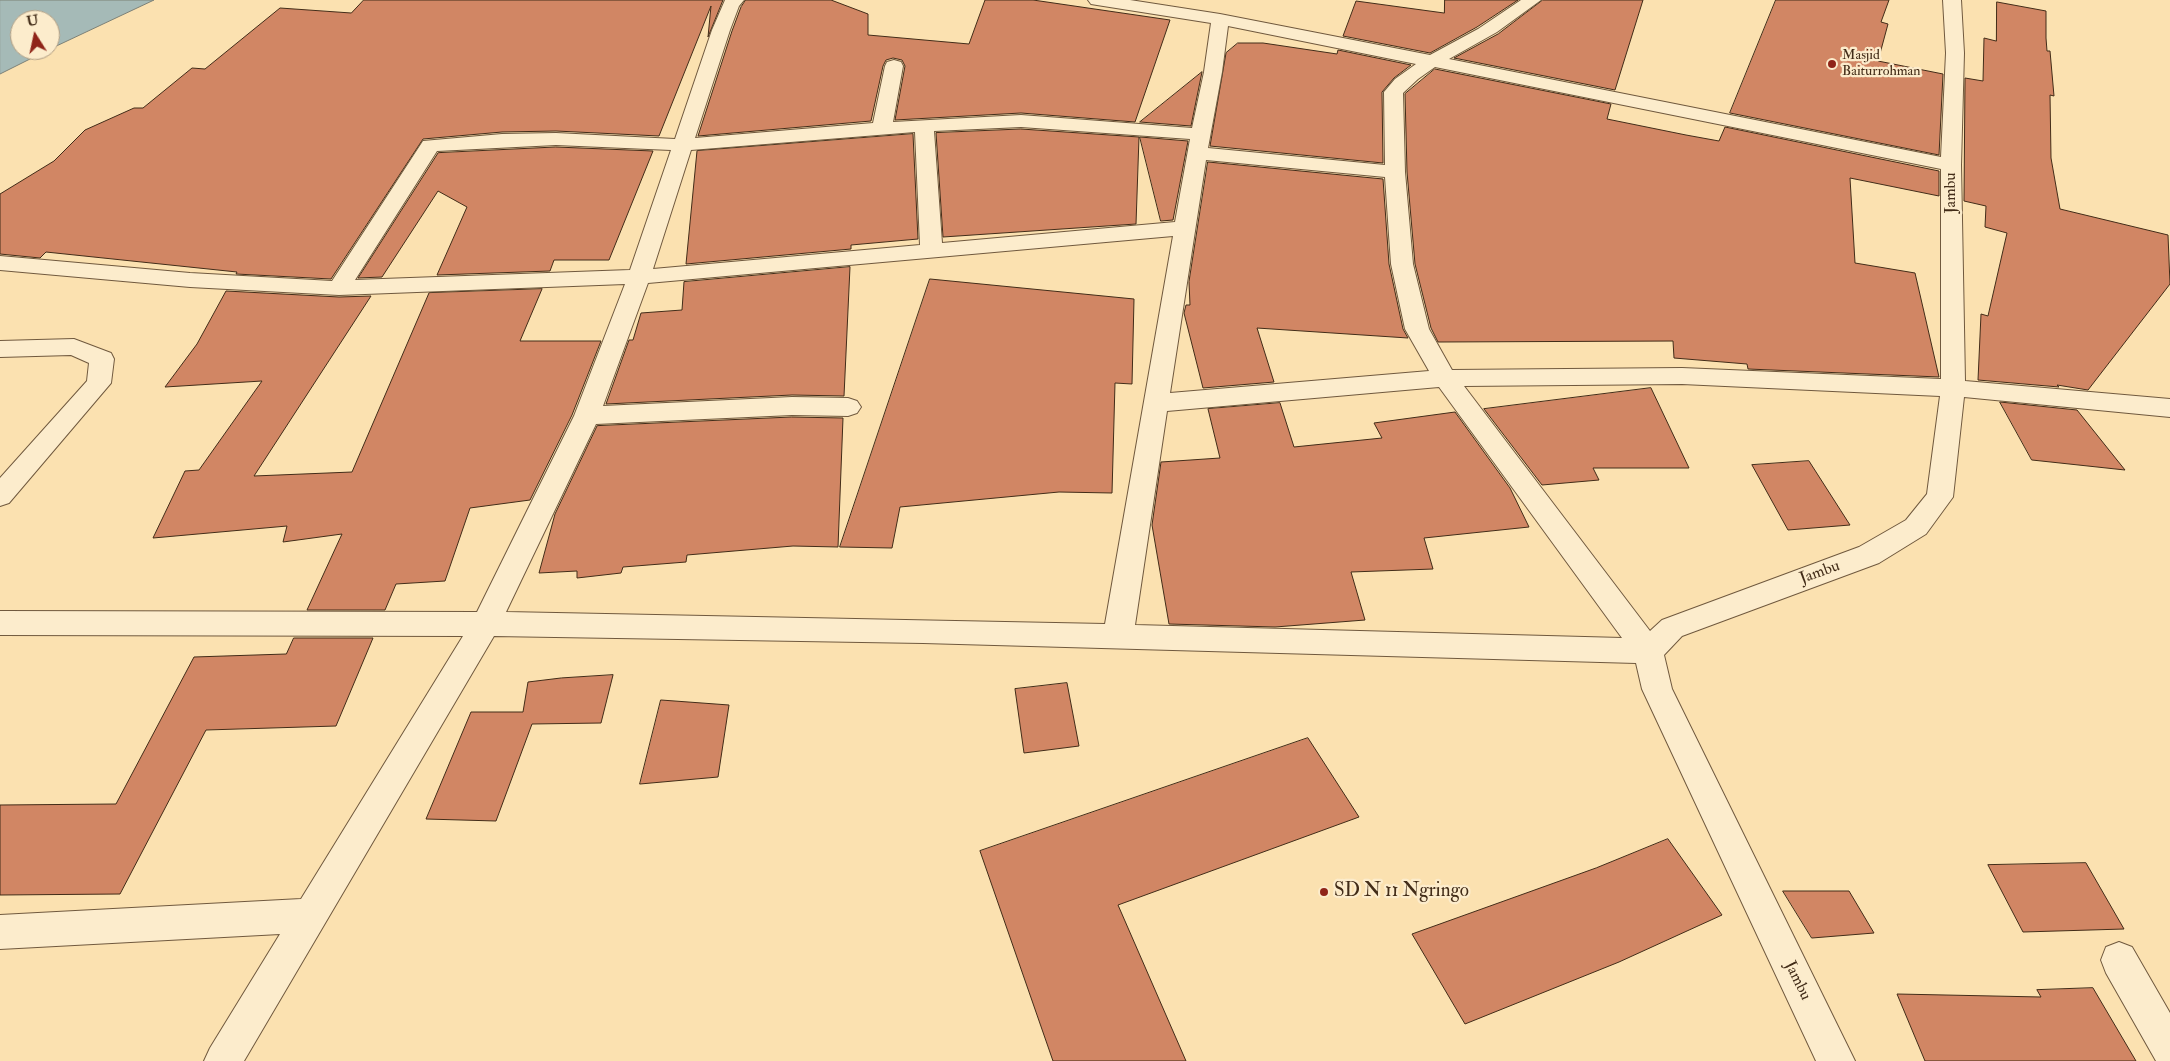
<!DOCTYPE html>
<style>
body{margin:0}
#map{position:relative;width:2170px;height:1061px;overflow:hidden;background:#fbe1b0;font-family:"IM FELL Double Pica",serif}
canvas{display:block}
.north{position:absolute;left:10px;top:10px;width:50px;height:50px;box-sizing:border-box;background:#fceccc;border:1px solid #b29f84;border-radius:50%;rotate:350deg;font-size:14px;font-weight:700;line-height:20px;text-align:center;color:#422c18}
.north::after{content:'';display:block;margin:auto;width:18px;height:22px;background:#8f2418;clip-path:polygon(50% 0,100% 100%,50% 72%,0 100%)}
</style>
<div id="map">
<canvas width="2170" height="1061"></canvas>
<div class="north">U</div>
</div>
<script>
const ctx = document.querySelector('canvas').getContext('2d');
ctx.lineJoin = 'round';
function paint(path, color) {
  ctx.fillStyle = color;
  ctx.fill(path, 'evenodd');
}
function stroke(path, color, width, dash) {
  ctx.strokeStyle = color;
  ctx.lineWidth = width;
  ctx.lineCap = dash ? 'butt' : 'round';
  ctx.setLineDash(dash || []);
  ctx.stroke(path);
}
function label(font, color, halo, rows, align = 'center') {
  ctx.font = font + ' "IM FELL Double Pica",serif';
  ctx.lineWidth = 4.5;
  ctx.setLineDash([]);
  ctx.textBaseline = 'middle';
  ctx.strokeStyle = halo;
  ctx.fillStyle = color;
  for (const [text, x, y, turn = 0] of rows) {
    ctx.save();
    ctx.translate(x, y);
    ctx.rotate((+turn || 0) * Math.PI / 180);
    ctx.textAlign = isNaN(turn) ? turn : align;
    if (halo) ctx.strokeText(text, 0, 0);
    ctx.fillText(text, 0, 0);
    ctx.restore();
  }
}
const water = new Path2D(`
 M0,0h154l-104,49v-29h-30v30h28l-48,24z`);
const building = new Path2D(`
 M364,0h359l-15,37 3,-31 -52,130 -103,-5 -54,1 -79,7 -92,140 -95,-5 1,-2 -191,-20 -6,6 -40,-4v-60l54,-33 31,-31 49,-22h9l49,-40 13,1 75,-61 71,5z
 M746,0h85l37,14v21l101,9 16,-44h48l137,20 -35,102 -114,-9 -126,7 10,-54 -3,-6 -9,-2 -7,2 -3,6 -12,55 -173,15 34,-105 9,-24z
 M1445,0h73l-41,27 -47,26 -87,-17 13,-35 88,12z
 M1543,0h100l-28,90 -161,-32 44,-24z
 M1776,0h113l-8,22 7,2 -10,37 65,13 -4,81 -209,-42z
 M1997,2l49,9v27l1,13h3l4,45 -4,-1 1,63 9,51 108,26 2,49 -82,106 -31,-5 2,2 -81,-7 3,-66 7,2 19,-83 -22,-6 1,-21 -22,-5 1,-123 18,3 1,-43 12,3z
 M1238,43h25l74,11 1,-4 73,15 -17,13 -12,14 1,71 -173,-17 16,-93z
 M1435,69l176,35 -4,15 79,16 33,6 6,-14 214,44v25l-89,-18 5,85 60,10 24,104 -191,-8 -1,-5 -73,-6 -1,-17 -235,1 -7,-14 -16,-64 -8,-92 -2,-78z
 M1202,72l-11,54 -51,-4z
 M1021,129l118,8 -3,87 -193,13 -7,-104z
 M913,134l5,105 -67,6v4l-165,15 11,-113z
 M1140,137l48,4 -15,79 -12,1z
 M556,147l97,4 -44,109h-55l-4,11 -113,4 30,-68 -29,-16 -56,86 -24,1 80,-125z
 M1208,162l175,17 6,85 14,65 5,9 -151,-10 17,54 -71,6 -19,-75 2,-8h4l-1,-23z
 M850,267l-6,129 -52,-1 -186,9 23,-64h4l8,-27 41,-3 2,-28z
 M930,279l204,20 -2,85 -17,-1 -3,110 -53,-1 -159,15 -8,41 -52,-1z
 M542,289l-22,52h81l-29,74 -42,85 -60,8 -25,73 -49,3 -11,26h-78l35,-76 -59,8 4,-16 -134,12 32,-67 14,-1 63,-89 -97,6 32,-43 29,-53 113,6 32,-1 -117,180 98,-4 77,-179z
 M1651,388l38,80h-96l6,12 -57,5 -58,-76z
 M2000,402l77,8 48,60 -93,-10z
 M1280,403l14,44 88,-9 -8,-15 81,-11 55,76 19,39 -105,11 9,31 -82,3 14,48 -90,7 -106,-3 -17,-99 9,-63 59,-4 -12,-49z
 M792,417l51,1 -5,129 -45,-1 -106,9 -1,7 -63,5 -2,6 -44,5v-7l-38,2 16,-59 42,-88z
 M1809,461l41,64 -62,5 -36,-65z
 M294,638h79l-37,88 -130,4 -86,164 -120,1v-90l116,-1 78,-147 92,-3z
 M613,675l-12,48 -69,1 -36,97 -70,-2 45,-107h52l5,-30 33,-4z
 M1067,683l12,63 -55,7 -9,-64z
 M661,700l68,5 -11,72 -78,7z
 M1308,738l51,79 -241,88 68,156h-133l-73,-210z
 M1668,839l54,76 -103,47 -154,62 -53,-90 184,-66z
 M2086,863l38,66 -101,3 -35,-67z
 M1783,891h66l25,42 -62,5z
 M2093,988l43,73h-211l-28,-67 144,3 -4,-7z`);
const minor = new Path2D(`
 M725,0h19l-5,6 -9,24 -35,108 178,-15 12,-57 2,-4 7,-2 7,2 2,4 -10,56 128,-7 171,13 12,-56 7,-49 -114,-18 -6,-1 -3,-4h42l90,14 210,41 48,-26 43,-29h20l-44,32 -48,27 492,98 5,-104 -3,-53h18l3,53 -3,112 4,216 205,18v18l-206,-20 -11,100 -27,37 -47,29 -197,73 -18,19 8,34 183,372h-39l-174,-372 -6,-26 -713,-20 -429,-7 -250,425h-40l6,-13 70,-114 -280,15v-34l301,-16 162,-263 -463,-1v-24l477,1 97,-196 51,-132 -286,11 -149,-8 -190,-17v-14l190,17 142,8 91,-140 79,-7 54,-1 119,6 37,-109zM1228,26l188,38 -21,15 -11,13 1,73 -177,-17 14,-76zM1435,67l506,102v210l-259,-11 -230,2 -23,-41 -16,-65 -8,-92 -2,-79 15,-14zM1021,127l169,12 -15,83 -233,21 -8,-112zM915,132l5,113 -267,24 38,-119zM556,145l115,5 -41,120 -275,10 82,-129zM1206,160l179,17 6,87 14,65 24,42 -259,22zM1173,236l-68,388 -599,-12 90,-188 196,-9 56,1 9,-3 4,-6 -4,-6 -9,-3 -56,-1 -189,9 45,-123zM1682,384l258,12 -13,98 -21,26 -47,27 -197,73 -12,11 -186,-245zM1439,387l183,251 -487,-13 32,-214z
 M74,339l37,14 3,6 -3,24 -102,120 -9,3v-28l87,-97 2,-18 -18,-8 -71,2v-16z
 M2119,942l13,5 38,66v48h-14l-50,-88 -5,-13 5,-13z`);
const markers = [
 [1832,64,5,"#8f2418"],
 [1324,892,5,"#8f2418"]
];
const farPoinames = [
 ["Masjid",1842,56],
 ["Baiturrohman",1842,72]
];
const streetNames = [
 ["Jambu",1952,193,-90],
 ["Jambu",1820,573,-20],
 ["Jambu",1797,981,64]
];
const nearPoinames = [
 ["SD N 11 Ngringo",1334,892]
];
paint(water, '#a5bab7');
stroke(water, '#7d8177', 1);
paint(building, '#d18664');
stroke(building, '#422c18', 1);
stroke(minor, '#70593e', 2);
paint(minor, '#fceccc');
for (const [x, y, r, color] of markers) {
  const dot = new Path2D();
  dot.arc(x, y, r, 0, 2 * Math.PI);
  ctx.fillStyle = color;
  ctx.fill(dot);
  stroke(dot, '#fceccc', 2);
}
label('14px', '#422c18', '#fceccc', farPoinames, 'left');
label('16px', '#422c18', '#fceccc', streetNames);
label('19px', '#422c18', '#fceccc', nearPoinames, 'left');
</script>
